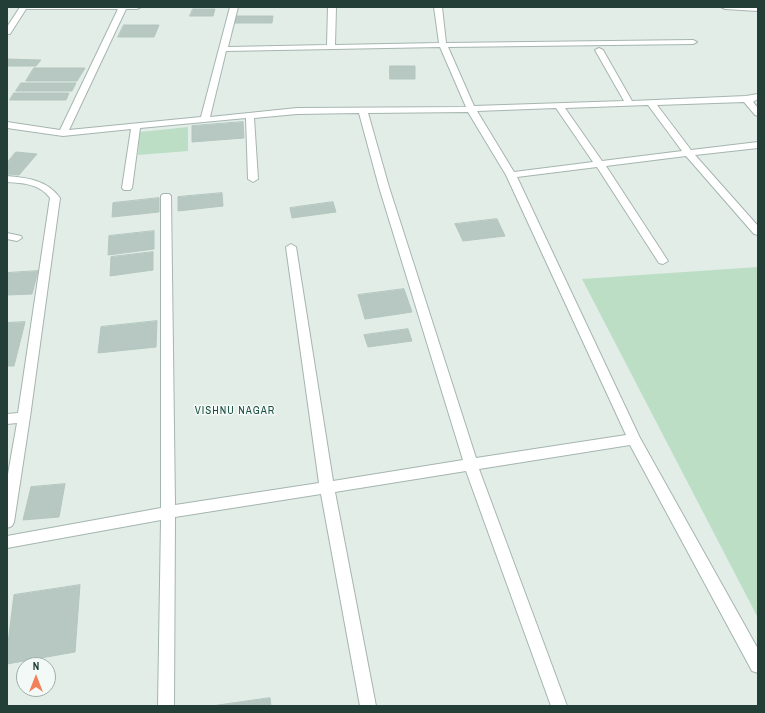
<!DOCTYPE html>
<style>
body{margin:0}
#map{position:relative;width:765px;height:713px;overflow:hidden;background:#e2ede8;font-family:"Archivo Narrow",sans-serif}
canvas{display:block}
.frame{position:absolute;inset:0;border:8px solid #223e37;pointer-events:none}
.north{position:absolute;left:16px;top:657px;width:40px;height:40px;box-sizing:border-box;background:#f3f9f6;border:1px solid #9faeaa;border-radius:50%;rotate:0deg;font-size:11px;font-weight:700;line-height:16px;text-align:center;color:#223e37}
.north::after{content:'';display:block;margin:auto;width:14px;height:18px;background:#f48059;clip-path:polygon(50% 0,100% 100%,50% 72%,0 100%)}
</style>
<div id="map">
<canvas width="765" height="713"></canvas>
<div class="frame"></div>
<div class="north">N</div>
</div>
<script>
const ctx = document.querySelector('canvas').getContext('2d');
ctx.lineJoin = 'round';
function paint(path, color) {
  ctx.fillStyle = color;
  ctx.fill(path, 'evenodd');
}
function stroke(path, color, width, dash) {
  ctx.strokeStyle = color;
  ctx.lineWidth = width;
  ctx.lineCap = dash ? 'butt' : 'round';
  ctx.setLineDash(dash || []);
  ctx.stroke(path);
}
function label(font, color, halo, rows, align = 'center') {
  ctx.font = font + ' "Archivo Narrow",sans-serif';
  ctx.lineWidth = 3;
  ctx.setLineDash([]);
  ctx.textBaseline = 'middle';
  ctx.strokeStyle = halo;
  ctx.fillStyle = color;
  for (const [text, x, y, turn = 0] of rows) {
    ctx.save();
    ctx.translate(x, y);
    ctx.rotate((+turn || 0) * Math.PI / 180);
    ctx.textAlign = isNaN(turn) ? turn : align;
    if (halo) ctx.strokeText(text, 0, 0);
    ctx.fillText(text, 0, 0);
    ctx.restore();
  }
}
const green = new Path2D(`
 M188,127v24l-50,4 2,-23z
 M758,267v351l-176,-339z`);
const building = new Path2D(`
 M193,9h22l-2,7h-23z
 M234,16h39l-1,7h-39z
 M124,25h35l-5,12h-36z
 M7,59l34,1 -5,6h-29z
 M390,66h25v13h-25z
 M34,68h51l-8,13h-51z
 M21,83h55l-4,8h-56z
 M14,93h55l-3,7h-56z
 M243,122l1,16 -52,4v-16z
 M16,152l21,2 -18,21 -12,-1v-11z
 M222,193l1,13 -45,5v-14z
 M159,198v14l-47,5 1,-14z
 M333,202l3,10 -44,6 -2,-10z
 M497,219l8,17 -42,5 -8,-17z
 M154,231v18l-46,6 1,-19z
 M153,252v18l-43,6 1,-19z
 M38,271l-6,23 -25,1v-22z
 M404,289l8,23 -47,7 -7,-24z
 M157,321l-1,26 -58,6 3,-26z
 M25,322l-11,44h-7v-43z
 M408,329l4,12 -44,6 -4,-12z
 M65,484l-6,33 -36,3 8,-33z
 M80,585l-5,67 -68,12v-13l7,-56z
 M270,698l1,8h-59z`);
const minor = new Path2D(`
 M20,7h121l-4,2h-11l-57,121 132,-13 29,-110h8l-10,40 99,-2 1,-38h8l-1,38 104,-2 -5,-36h8l4,36 247,-3 4,2 -4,2 -245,3 26,59 150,-5 -29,-51 4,-2 4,2 29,51 114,-5 12,-2v5l-5,3 5,6v8l-3,-1 -11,-13 -87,3 34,45 67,-8v6l-63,7 63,71v9l-4,-1 -68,-78 -80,10 62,95 -5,3 -4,-1 -62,-96 -80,10 123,261 118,211v24l-6,-2 -122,-226 -151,24 88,237h-16l-85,-235 -131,21 41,214h-16l-39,-212 -146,23 -1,189h-16l3,-186 -154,28v-12l154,-28v-312l2,-2h6l2,2 4,309 144,-22 -33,-236 5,-3 5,3 37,234 130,-21 -84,-273 -20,-74 -62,1 -43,4 4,61 -5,3 -5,-3 -2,-61 -106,10 -8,60 -2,2h-6l-2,-2 9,-59 -68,7 -56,-8v-6l53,8 58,-121h-92l-16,25h-3v-7zM440,47l26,60 -169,1 -87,9 16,-66zM648,105l34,46 -80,10 -37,-53zM556,108l37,54 -79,10 -37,-61zM468,112l38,63 120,260 -150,23 -87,-271 -21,-74z
 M721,7h37v4l-33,-2z
 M7,176c21,2 40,4 53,22l-30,219 -16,105 -2,4 -5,2v-48l10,-57 -10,1v-10l11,-1 32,-215c-10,-14 -27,-15 -43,-16z
 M7,233l14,3 1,2 -5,3 -10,-2z`);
const neighbourhoodNames = [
 ["VISHNU NAGAR",235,411]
];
paint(green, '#bbdec5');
paint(building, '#b7c7c1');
stroke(building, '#b4c6bf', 1);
stroke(minor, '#a5b5af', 2);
paint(minor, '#fff');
ctx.letterSpacing = '1px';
label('11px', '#1d5044', '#f3f9f6', neighbourhoodNames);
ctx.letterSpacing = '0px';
</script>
